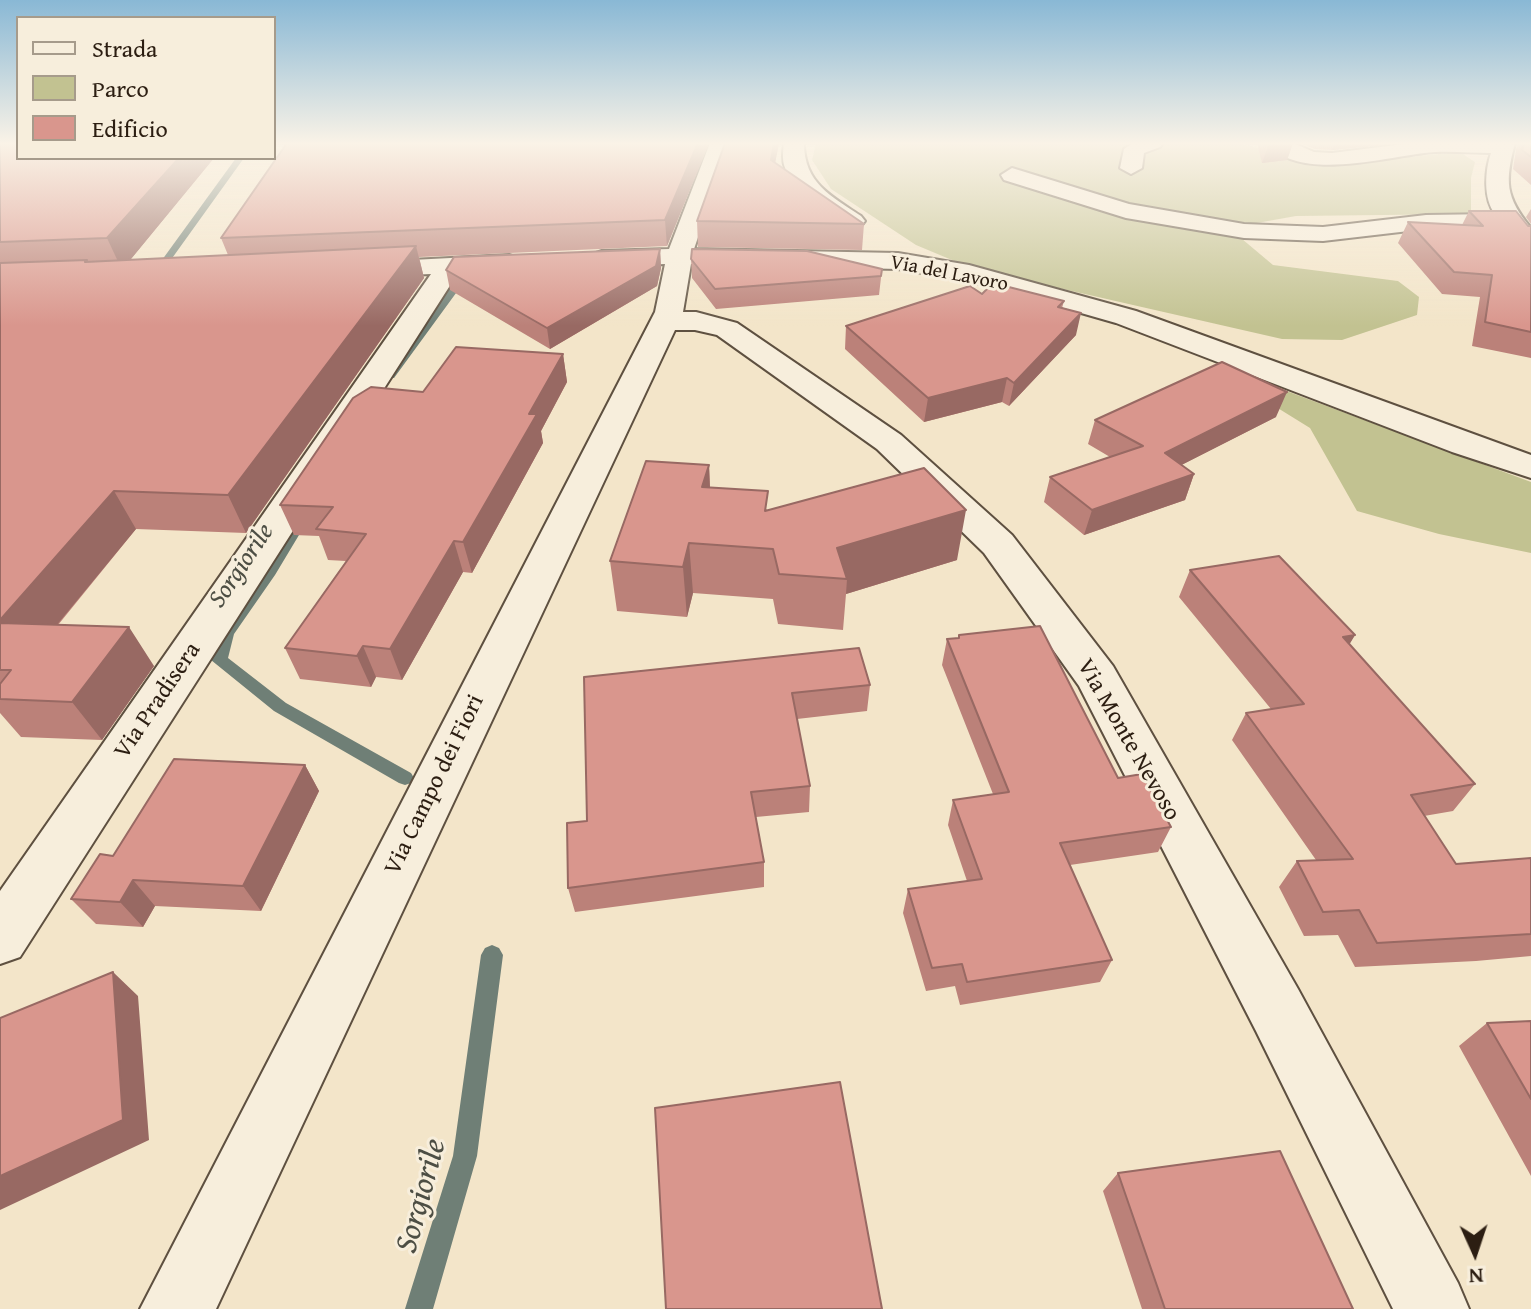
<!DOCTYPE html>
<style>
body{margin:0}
#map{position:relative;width:1531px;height:1309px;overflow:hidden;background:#f3e5c9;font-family:"Gentium Book Plus",serif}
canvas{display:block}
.legend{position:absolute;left:16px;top:16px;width:260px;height:144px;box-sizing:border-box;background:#f7eedc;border:2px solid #a69b8b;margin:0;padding:10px 14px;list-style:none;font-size:24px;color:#2c1e12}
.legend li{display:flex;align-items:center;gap:16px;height:40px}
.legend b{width:40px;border:2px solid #a69b8b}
.north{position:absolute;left:1435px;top:1213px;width:80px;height:80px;-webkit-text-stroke:6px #f7eedc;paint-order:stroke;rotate:177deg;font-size:22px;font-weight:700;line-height:32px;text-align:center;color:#2c1e12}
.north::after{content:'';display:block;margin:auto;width:28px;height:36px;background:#2c1e12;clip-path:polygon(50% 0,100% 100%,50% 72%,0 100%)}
</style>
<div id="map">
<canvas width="1531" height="1309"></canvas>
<ul class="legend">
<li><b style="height:10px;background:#f7eedc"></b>Strada</li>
<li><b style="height:22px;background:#c2c291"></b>Parco</li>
<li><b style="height:22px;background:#d9968d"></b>Edificio</li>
</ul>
<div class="north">N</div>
</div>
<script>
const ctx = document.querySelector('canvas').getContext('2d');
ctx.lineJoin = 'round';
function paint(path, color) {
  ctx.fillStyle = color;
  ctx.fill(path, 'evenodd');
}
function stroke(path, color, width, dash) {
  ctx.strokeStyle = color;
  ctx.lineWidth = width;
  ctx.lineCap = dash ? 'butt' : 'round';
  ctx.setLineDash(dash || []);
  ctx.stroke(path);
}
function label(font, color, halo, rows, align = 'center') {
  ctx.font = font + ' "Gentium Book Plus",serif';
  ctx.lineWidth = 6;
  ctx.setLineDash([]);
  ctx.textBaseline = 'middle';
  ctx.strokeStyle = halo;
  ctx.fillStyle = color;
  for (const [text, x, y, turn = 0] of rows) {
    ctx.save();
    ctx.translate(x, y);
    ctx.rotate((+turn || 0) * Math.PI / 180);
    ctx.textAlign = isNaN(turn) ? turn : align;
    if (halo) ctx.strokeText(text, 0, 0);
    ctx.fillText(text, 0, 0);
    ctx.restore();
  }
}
const green = new Path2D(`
 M816,143h423l83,22 138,-13 15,10 -4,16v36l-175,2 -67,12 44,37 125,16 21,16 -2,18 -75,25 -60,-1 -311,-71 -55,-23 -85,-56 -19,-29z
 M1281,389l250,93v71l-92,-19 -82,-23 -47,-83 -42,-26z`);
const stream = new Path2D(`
 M236,158h8l-84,117h-6v-4z
 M459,276l8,2 -73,100h-8v-4z
 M304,511l7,4 -36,60 -41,59 -6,24 58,45 125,70 3,5 -3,5 -6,2 -6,-2 -125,-72 -63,-51 7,-27 46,-63 35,-58z
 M492,945l7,3 4,7 -26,201 -44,153h-28l48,-153 28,-201 4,-7z`);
const minor = new Path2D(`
 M710,143h20l-36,106 204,4 71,12 167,46 395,144v23l-79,-26 -336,-129 -150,-43 -68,-11 -207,-5 -8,48h13l41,11 164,112 111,100 101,131 185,323 160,294 11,26h-76l-137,-278 -177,-345 -95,-133 -107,-104 -160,-114 -22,-5h-20l-459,979h-76l515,-997 10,-48 -63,3 -9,-3 -4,-5 4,-5 9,-3 67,-2z
 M784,143h20c0,40 27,53 57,73l4,5 -4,5c-24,6 -68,-35 -76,-58 -3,-8 -2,-16 -1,-25z
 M1133,143h30l-3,4 -16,6 -2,15 -11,6 -11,-6 4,-19z
 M1267,143h26l21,9 18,1 80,-10h103c-10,38 -10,54 16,85v19l-12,-2 -13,-16h-80l-103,12 -79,-3 -118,-20 -122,-38 -3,-5 11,-7 117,36 115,20 79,3 103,-12 69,-1c-12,-15 -10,-44 -4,-61 -18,0 -37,-2 -56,-1 -45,3 -135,32 -168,-9z
 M509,255l9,3 4,5 -4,5 -60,5 -438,684 -20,7v-73l431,-617 -69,3 -9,-2 -4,-6 4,-6z`);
const wall = new Path2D(`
 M0,143l18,15h196l-84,102 98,-5 -7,-17 66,-95h422l-42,103 -248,11 5,21 -178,255 -110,-4 -78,96 96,41 -52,74 -81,-3 -21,-24z
 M725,143h54l-4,20 89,61 -2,26 -164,-3 -1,-26z
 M1257,143h36l-6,17 -25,3z
 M1299,143h105l-72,7 -17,-1z
 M1517,143h14v42l-18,-16z
 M1531,209v15l-5,-7z
 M1469,211l62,15v132l-59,-12 8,-49 -38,-3 -44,-51 10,-21 54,3z
 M660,249l1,19 -4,18 -107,63 -100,-59 -4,-20z
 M691,259l191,10 -3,26 -163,14 -24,-31z
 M982,294l82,7 -2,7 14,27 -67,71 -7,-4 -78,20 -79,-73 1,-23z
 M563,354l4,28 -26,49 2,12 -71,130 -9,-1 -61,108 -26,-3 -5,10 -71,-8 -15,-31 61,-87 -18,-1 -9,-24 -25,-1 -14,-30 143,-113z
 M1276,417l-95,48 13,9 -9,26 -101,35 -40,-33 6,-25 60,-20 -22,-13 7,-24z
 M709,465l1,23 58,22 189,50 -111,34 -3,36 -65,-6 -5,-25 -80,-6 -6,24 -70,-6 -7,-50z
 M1190,570l165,65 -6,9 126,140 -22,27 -29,5 32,48 75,-6v98l-55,5 -121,6 -17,-32 -34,1 -25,-49 18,-26 19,-1 -84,-120 14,-27 25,-4 -92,-112z
 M947,639l171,139 53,49 -13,25 -88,13 42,95 -12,22 -140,23 -5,-19 -29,5 -23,-78 5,-24 59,-8 -19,-56 5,-25 40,-6 -51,-129z
 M584,677l286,8 -3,26 -70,8 13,67 -1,26 -53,5 8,45v25l-189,25 -7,-24 19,-67z
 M305,765l14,26 -58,120 -106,-5 -12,21 -47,-3 -25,-25 42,-43z
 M1531,1021v155l-72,-130 28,-23z
 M1118,1173l235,136h-211l-39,-118z`);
const shadedWall = new Path2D(`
 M698,143h11l-42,103 -2,-26z
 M774,143h5l-8,41v-24z
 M1282,143h11l-6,17 -25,3 7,-19z
 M1335,143h69l-72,7z
 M179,158h35l-92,112 -15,-32z
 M416,246l8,32 -178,255 -18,-38z
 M660,249l1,19 -4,18 -107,63 -3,-21z
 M1081,313l-5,22 -67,71 5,-23z
 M563,354l4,28 -26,49 2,12 -71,130 -9,-31 66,-128z
 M1007,378l-5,24 -78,20 4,-24z
 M1287,392l-11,25 -120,61 9,-25z
 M709,465l2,49 -9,-27z
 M1194,474l-9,26 -101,35 8,-25z
 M114,491l22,38 -109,132 -27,-35v-6z
 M966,510l-9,50 -111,34 1,-15 -10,-31z
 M454,541l9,31 -61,108 -12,-31z
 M689,543l4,50 -6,24 -4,-50z
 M129,627l25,39 -52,74 -30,-38z
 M1355,635l-16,27 4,-25z
 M363,646l13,31 -5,10 -14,-31z
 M305,765l14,26 -58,120 -18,-25z
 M133,880l22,26 -12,21 -23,-25z
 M113,972l25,24 11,144 -149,70v-34z`);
const building = new Path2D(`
 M0,143h18v15h161l-72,80 -107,4z
 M287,143h411l-33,77 -444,18z
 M725,143h49l-3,17 93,64 -167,-3z
 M1524,143h7v14l-9,-7z
 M1469,211h47l12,15h3v106l-46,-10 7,-47 -38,-3 -46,-50 75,4z
 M416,246l-188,249 -114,-4 -114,129v-357l87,-3 -2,2z
 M660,249l-4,17 -109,62 -101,-58 8,-13z
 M692,249l115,2 75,18 -1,7 -166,13 -24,-30z
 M993,283l71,18 -6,6 23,6 -67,70 -7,-5 -79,20 -82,-72 124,-40 12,8z
 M456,347l107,7 -34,60h8l-74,128 -9,-1 -64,108 -27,-3 -6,10 -72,-8 81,-114 -50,-5 17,-22 -53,-2 73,-107 18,-11 52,5z
 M1222,362l65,30 -122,61 29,21 -102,36 -42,-33 93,-31 -48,-26z
 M646,461l63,4 -7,22 66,4 -3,20 159,-43 42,42 -129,38 10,31 -68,-5 -6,-25 -84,-6 -6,24 -73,-6z
 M1279,556l76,79 -12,2 132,147 -64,11 45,69 75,-6v76l-154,9 -18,-33 -36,2 -26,-51 56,-2 -107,-146 58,-9 -114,-134z
 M0,623l129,4 -57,75 -72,-3v-15l11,-14h-11z
 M1040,626l78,152 24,-4 29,53 -111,16 52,117 -145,22 -5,-18 -30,4 -24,-79 74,-10 -29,-79 56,-8 -62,-153 12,-1v-3z
 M859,648l11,37 -78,8 18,93 -59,6 13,70 -196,26 -1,-65 20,-2 -3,-144z
 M174,759l131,6 -62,121 -110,-6 -13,22 -49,-3 29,-45 13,2z
 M113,972l10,148 -123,56v-158z
 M1531,1021v78l-44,-76z
 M840,1082l42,227h-216l-11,-201z
 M1280,1151l73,158h-188l-47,-136z`);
const farStreetnames = [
 ["Via del Lavoro",949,274,11]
];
const streetNames = [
 ["Via Pradisera",158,701,-56],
 ["Via Monte Nevoso",1128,740,60],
 ["Via Campo dei Fiori",435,785,-64]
];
const waterNames = [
 ["Sorgiorile",242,566,-56]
];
const nearWaternames = [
 ["Sorgiorile",422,1196,-75]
];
paint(green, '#c2c291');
paint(stream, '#6f7f76');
stroke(minor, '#5e5040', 4);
paint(minor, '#f7eedc');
paint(wall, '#bb8179');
paint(shadedWall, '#986963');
paint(building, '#d9968d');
stroke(building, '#986963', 2);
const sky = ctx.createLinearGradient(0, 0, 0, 326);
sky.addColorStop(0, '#89b8d5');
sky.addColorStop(0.44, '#faf3e7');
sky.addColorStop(1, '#faf3e700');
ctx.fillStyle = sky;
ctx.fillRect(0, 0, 1531, 326);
label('20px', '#2c1e12', '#f7eedc', farStreetnames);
label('24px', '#2c1e12', '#f7eedc', streetNames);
label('italic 26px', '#4d4e44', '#f7eedc', waterNames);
label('italic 32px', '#4d4e44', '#f7eedc', nearWaternames);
</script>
